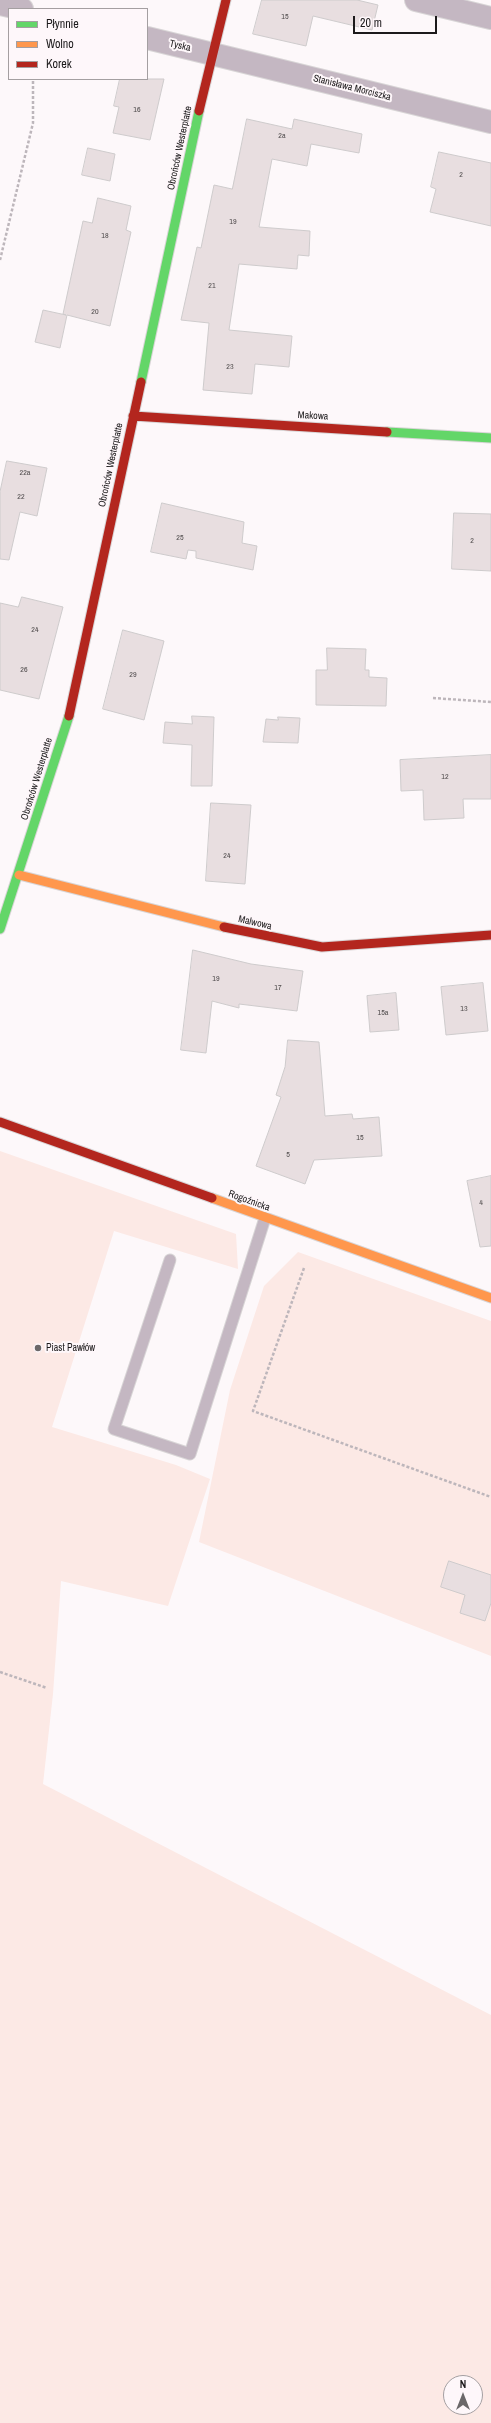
<!DOCTYPE html>
<meta charset="utf-8">
<style>
body{margin:0}
#map{position:relative;width:491px;height:2423px;overflow:hidden;background:#fdf8fa;font-family:"Archivo Narrow",sans-serif}
canvas{display:block}
.legend{position:absolute;left:8px;top:8px;width:140px;height:72px;box-sizing:border-box;background:#fef7fa;border:1px solid #a49fa1;margin:0;padding:5px 7px;list-style:none;font-size:12px;color:#1c1a1b}
.legend li{display:flex;align-items:center;gap:8px;height:20px}
.legend b{width:20px;border:1px solid #a49fa1}
.north{position:absolute;left:443px;top:2375px;width:40px;height:40px;box-sizing:border-box;background:#fef7fa;border:1px solid #a49fa1;border-radius:50%;rotate:0deg;font-size:11px;font-weight:700;line-height:16px;text-align:center;color:#1c1a1b}
.north::after{content:'';display:block;margin:auto;width:14px;height:18px;background:#6b6869;clip-path:polygon(50% 0,100% 100%,50% 72%,0 100%)}
.scale{position:absolute;left:353px;top:16px;width:84px;height:18px;box-sizing:border-box;border:2px solid #1c1a1b;border-top:0;padding-left:5px;font-size:12px;line-height:14px;white-space:nowrap;color:#1c1a1b;-webkit-text-stroke:3px #fef7fa;paint-order:stroke}
</style>
<div id="map">
<canvas width="491" height="2423"></canvas>
<ul class="legend">
<li><b style="height:5px;background:#63d668"></b>Płynnie</li>
<li><b style="height:5px;background:#ff974d"></b>Wolno</li>
<li><b style="height:5px;background:#b3261e"></b>Korek</li>
</ul>
<div class="north">N</div>
<div class="scale">20 m</div>
</div>
<script>
const ctx = document.querySelector('canvas').getContext('2d');
ctx.lineJoin = 'round';
function paint(path, color) {
  ctx.fillStyle = color;
  ctx.fill(path, 'evenodd');
}
function stroke(path, color, width, dash) {
  ctx.strokeStyle = color;
  ctx.lineWidth = width;
  ctx.lineCap = dash ? 'butt' : 'round';
  ctx.setLineDash(dash || []);
  ctx.stroke(path);
}
function label(font, color, halo, rows, align = 'center') {
  ctx.font = font + ' "Archivo Narrow",sans-serif';
  ctx.lineWidth = 4;
  ctx.setLineDash([]);
  ctx.textBaseline = 'middle';
  ctx.strokeStyle = halo;
  ctx.fillStyle = color;
  for (const [text, x, y, turn = 0] of rows) {
    ctx.save();
    ctx.translate(x, y);
    ctx.rotate((+turn || 0) * Math.PI / 180);
    ctx.textAlign = isNaN(turn) ? turn : align;
    if (halo) ctx.strokeText(text, 0, 0);
    ctx.fillText(text, 0, 0);
    ctx.restore();
  }
}
const green = new Path2D(`
 M0,1151l236,83 2,35 -124,-38 -62,196 124,38 34,14 -42,127 -107,-25 -8,113 -10,90 448,231v408h-491zM451,2383h24v24h-24z
 M298,1252l193,69v335l-292,-114 31,-152 34,-104z`);
const building = new Path2D(`
 M262,0h95l21,5 -6,25 -59,-14 -7,30 -53,-12z
 M120,79h44l-14,61 -37,-7 6,-26 -5,-1z
 M247,119l45,10 2,-10 68,15 -3,19 -48,-9 -4,22 -35,-7 -13,68 51,4 -1,25 -11,-1 -1,14 -58,-5 -10,66 63,6 -3,31 -34,-3 -3,30 -49,-4 6,-67 -28,-3 16,-73 4,1 13,-63 18,4z
 M88,148l27,6 -5,27 -28,-6z
 M439,152l52,11v63l-61,-14 6,-23 -5,-2z
 M98,198l33,8 -5,24 5,2 -21,94 -43,-11 -7,33 -25,-6 8,-32 23,5 -3,-1 20,-93 9,2z
 M7,461l40,7 -10,48 -17,-4 -11,48 -9,-1v-67z
 M162,503l82,19 -2,21 15,3 -4,24 -57,-12v-7l-8,-1 -2,9 -35,-7z
 M454,513l37,1v57l-39,-2z
 M22,597l41,10 -24,92 -39,-9v-87l18,4z
 M123,630l41,11 -20,79 -41,-11z
 M327,648l39,1 -1,21h4v7l18,1 -1,28 -70,-1v-35h11z
 M192,716l22,1 -2,69h-21l1,-41 -29,-2 2,-21 27,2z
 M278,717l22,1 -2,25 -35,-1 3,-23 12,1z
 M491,755v44h-28l1,19 -40,2 -1,-30 -22,1 -1,-31z
 M211,803l40,2 -6,79 -39,-3z
 M193,950l58,14 52,7 -6,40 -58,-7v4l-27,-7 -6,52 -25,-3z
 M483,983l5,48 -42,4 -5,-48z
 M396,993l3,37 -29,2 -3,-36z
 M288,1040l31,2 6,74 27,-2 1,5 26,-2 3,39 -68,4 -9,24 -49,-18 25,-69 -5,-2 9,-28z
 M491,1176v70l-11,1 -13,-66z
 M449,1561l42,14v28l-6,18 -25,-8 5,-18 -24,-8z`);
const path = new Path2D(`
 M0,260l33,-137v-44
 M433,698l58,4
 M304,1268l-51,143 238,86
 M0,1672l47,16`);
const lane = new Path2D(`
 M170,1260l-56,169 76,25 75,-236`);
const street = new Path2D(`
 M416,0l75,18
 M0,4l22,5
 M147,38l344,84`);
const fast = new Path2D(`
 M141,382l58,-271
 M387,432l104,6
 M0,929l69,-213`);
const slow = new Path2D(`
 M19,875l205,52
 M212,1198l279,100`);
const jam = new Path2D(`
 M199,111l27,-111
 M133,416l254,16
 M69,716l72,-334
 M224,927l98,20 169,-12
 M0,1122l212,76`);
const markers = [
 [38,1348,4,"#6b6869"]
];
const numberNames = [
 ["15",285,17],
 ["16",137,110],
 ["2a",282,136],
 ["2",461,175],
 ["19",233,222],
 ["18",105,236],
 ["21",212,286],
 ["20",95,312],
 ["23",230,367],
 ["22a",25,473],
 ["22",21,497],
 ["25",180,538],
 ["2",472,541],
 ["24",35,630],
 ["26",24,670],
 ["29",133,675],
 ["12",445,777],
 ["24",227,856],
 ["19",216,979],
 ["17",278,988],
 ["13",464,1009],
 ["15a",383,1013],
 ["15",360,1138],
 ["5",288,1155],
 ["4",481,1203]
];
const streetNames = [
 ["Tyska",180,46,13],
 ["Stanisława Morciszka",352,88,14],
 ["Obrońców Westerplatte",180,148,-78],
 ["Makowa",313,416,3],
 ["Obrońców Westerplatte",111,465,-78],
 ["Obrońców Westerplatte",37,779,-73],
 ["Malwowa",255,923,13],
 ["Rogoźnicka",249,1201,20]
];
const poiNames = [
 ["Piast Pawłów",46,1348]
];
paint(green, '#fce9e5');
paint(building, '#e8dee0');
stroke(building, '#cecbcc', 1);
stroke(lane, '#d8d5d6', 13);
stroke(street, '#d8d5d6', 24);
stroke(fast, '#d8d5d6', 11);
stroke(slow, '#d8d5d6', 11);
stroke(jam, '#d8d5d6', 11);
stroke(path, '#bdb6bb', 2.5, [3, 2]);
stroke(lane, '#c4b7c2', 11);
stroke(street, '#c4b7c2', 22);
stroke(fast, '#63d668', 9);
stroke(slow, '#ff974d', 9);
stroke(jam, '#b3261e', 9);
for (const [x, y, r, color] of markers) {
  const dot = new Path2D();
  dot.arc(x, y, r, 0, 2 * Math.PI);
  ctx.fillStyle = color;
  ctx.fill(dot);
  stroke(dot, '#fef7fa', 1.5);
}
label('8px', '#514d4e', null, numberNames);
label('10px', '#1c1a1b', '#fef7fa', streetNames);
label('10px', '#1c1a1b', '#fef7fa', poiNames, 'left');
</script>
